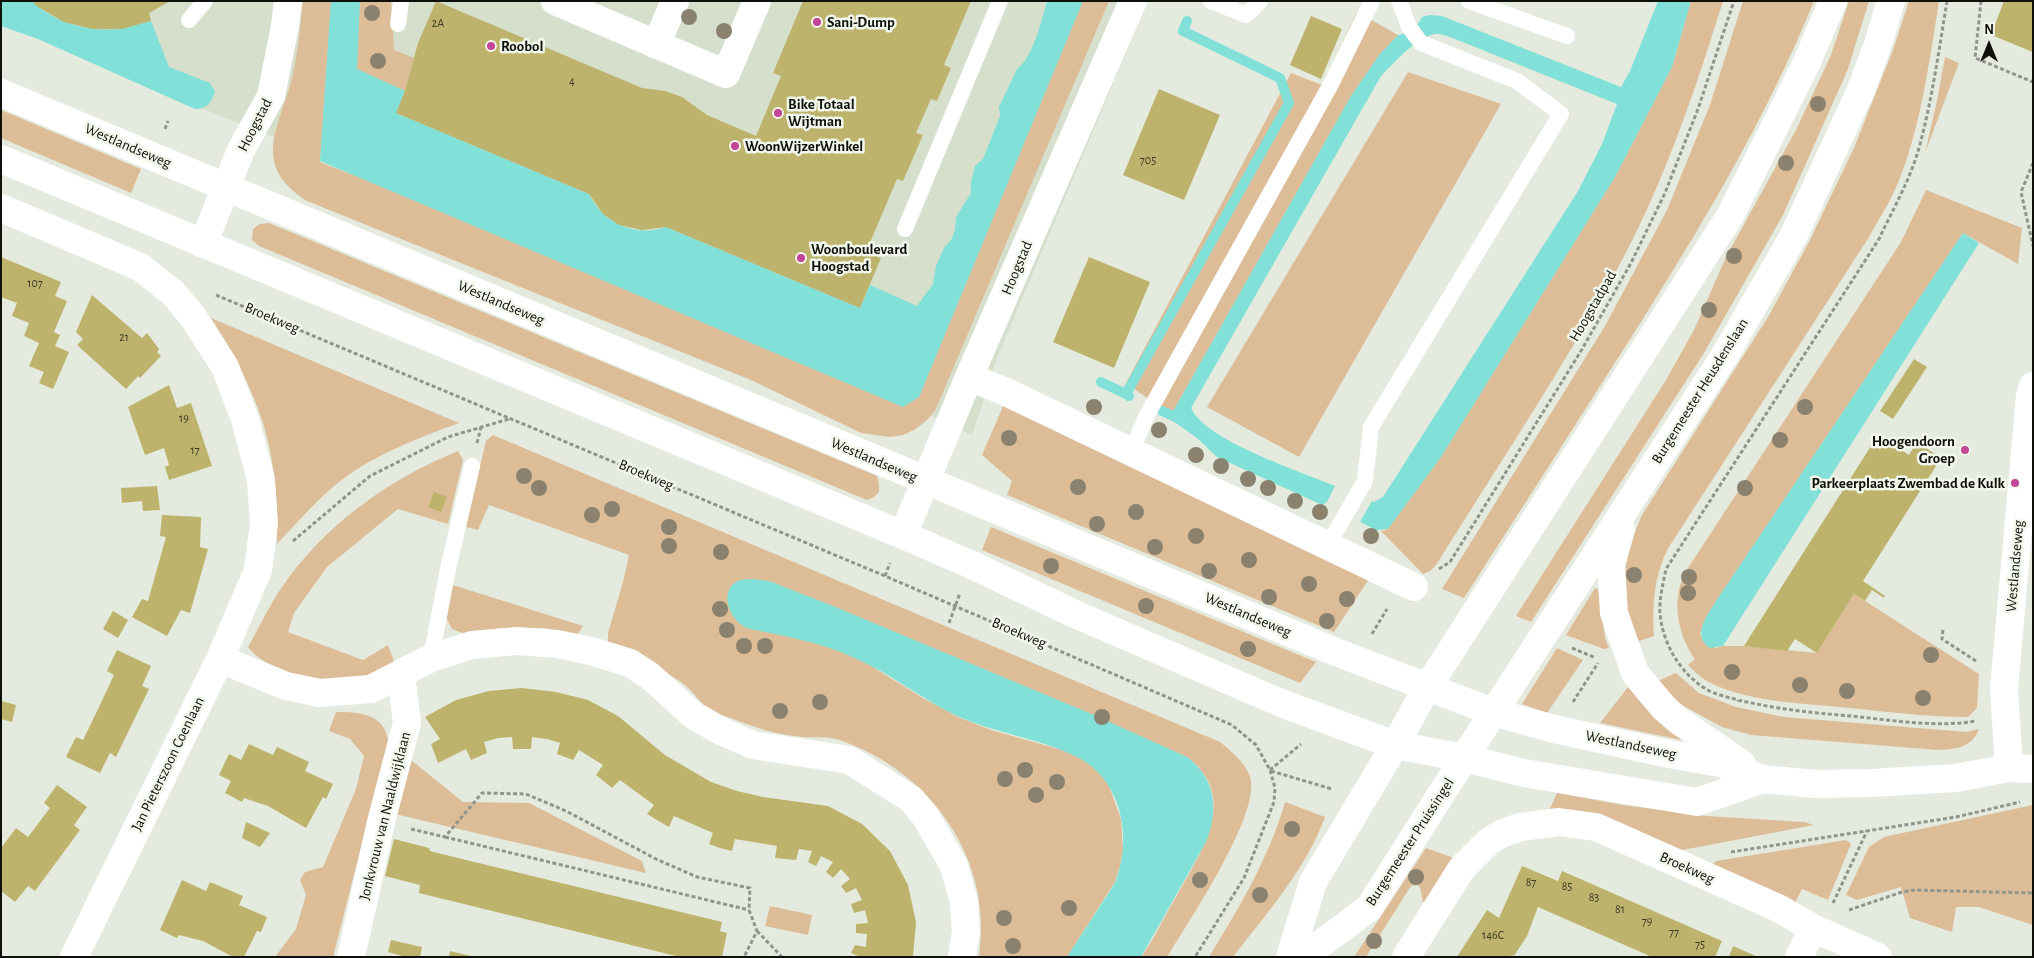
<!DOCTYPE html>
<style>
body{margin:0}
#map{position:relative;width:2034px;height:958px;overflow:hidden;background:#e4eade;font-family:"Alegreya Sans",sans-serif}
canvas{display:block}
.frame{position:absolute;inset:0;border:2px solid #0e100c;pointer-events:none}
.north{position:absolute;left:1964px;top:20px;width:50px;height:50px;-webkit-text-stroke:4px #f1f7eb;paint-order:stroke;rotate:0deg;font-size:14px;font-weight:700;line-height:20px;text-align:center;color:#0e100c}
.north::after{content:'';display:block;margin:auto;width:18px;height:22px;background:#0e100c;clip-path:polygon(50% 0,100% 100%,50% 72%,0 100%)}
</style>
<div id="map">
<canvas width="2034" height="958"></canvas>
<div class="frame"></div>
<div class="north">N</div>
</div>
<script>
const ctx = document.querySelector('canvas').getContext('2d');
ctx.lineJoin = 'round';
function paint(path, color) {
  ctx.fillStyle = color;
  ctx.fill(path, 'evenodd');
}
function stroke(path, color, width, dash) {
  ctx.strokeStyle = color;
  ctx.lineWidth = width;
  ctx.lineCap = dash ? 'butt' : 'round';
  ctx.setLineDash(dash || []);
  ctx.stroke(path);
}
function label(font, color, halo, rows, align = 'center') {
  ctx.font = font + ' "Alegreya Sans",sans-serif';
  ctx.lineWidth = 5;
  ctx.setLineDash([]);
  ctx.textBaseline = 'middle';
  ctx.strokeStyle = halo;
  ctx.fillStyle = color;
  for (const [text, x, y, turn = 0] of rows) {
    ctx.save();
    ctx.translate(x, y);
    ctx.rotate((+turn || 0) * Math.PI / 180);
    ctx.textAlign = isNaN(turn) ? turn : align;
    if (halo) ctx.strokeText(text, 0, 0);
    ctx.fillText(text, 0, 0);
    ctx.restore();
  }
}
const built = new Path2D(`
 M1,1h1147l-151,357 -25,77 -75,-36 -571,-241 -130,-52z`);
const green = new Path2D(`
 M303,1h28l-11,161 599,235 164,-396h26l-174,410 -9,10 -12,9 -11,5 -13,2 -29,-4 -110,-53 -444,-179c-55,-35 -30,-70 -16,-119 7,-27 9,-54 12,-81z
 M359,1h32l3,49 20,8 -9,33 -48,-22z
 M1691,1h32c-29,93 -61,188 -109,274 -55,99 -118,194 -178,290l-6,6 -7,3 -42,-43 7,-2 53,-72 174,-280 57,-110z
 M1743,1h71c-48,118 -114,228 -182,335 -56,88 -112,175 -168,262l-22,-9 163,-263 62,-116 43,-105z
 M1849,1h20l-21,68 -65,146 -79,138 -173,269 -15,-6 150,-236 28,-50 32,-73 70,-127 35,-75z
 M1909,1h30c-9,58 -19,129 -41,182 -8,19 -19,36 -29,54l-202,313c-13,29 -15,55 -13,86l-18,6c-20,-43 -13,-85 6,-127l126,-198 41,-75 45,-94 39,-98z
 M1357,12l41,23 -18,19 -29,42 -180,319 -45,-32 165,-310 31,12z
 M1945,57l14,6 -34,90 12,-52z
 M1408,72l93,32 -202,353 -92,-50z
 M1,110l140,59 -10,24 -130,-55z
 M1926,190l96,38 -4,36 -55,-31 -243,362 -17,29 -3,11 16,13 7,-2h21l73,7 37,-59 125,80 -2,34 -9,9c-43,0 -86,-6 -129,-10 -42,-4 -97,-6 -134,-27 -6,-4 -12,-10 -17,-15l7,-6c-14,-19 -21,-46 -16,-69 1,-7 6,-15 9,-22l213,-326z
 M269,223l608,253 2,7v9l-5,5 -7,3 -608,-254 -7,-6 1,-11 7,-5z
 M211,318l248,105c-43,16 -91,34 -126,64 -20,17 -38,38 -56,57 0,-25 0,-51 -4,-76 -7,-54 -33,-105 -62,-150z
 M1004,404l367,172 -37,56 -327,-137 5,-14 -30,-26z
 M493,435l727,307c12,10 25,20 30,35 12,36 -63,147 -83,180h-26c14,-19 23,-41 35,-60 24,-44 65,-99 11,-140l-196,-85 -222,-91 -36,5 -4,8 -1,9 77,37 37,11 26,13 55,34 35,19 33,13 71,20 14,6 12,7 13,12 8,11 12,33 2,32 -3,15 -5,16 -48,75h-88c15,-98 -48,-185 -139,-217 -12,-4 -26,-2 -38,-3 -24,-2 -46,-9 -69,-18 -7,-3 -15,-4 -22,-8 -10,-6 -17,-19 -26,-26 -25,-18 -50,-29 -77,-42v-10l15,-51 6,-27 -140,-50 -11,25 -12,-3 20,-86z
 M458,451l5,9 -15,64 -50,-15 -71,58 -33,46 -6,19 75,28 25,-15 7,19c-13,6 -28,14 -43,16 -32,4 -84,-7 -104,-33 11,-19 20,-39 32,-57 43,-64 107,-110 178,-139z
 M991,527l325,135 -16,21 -318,-133z
 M450,585l6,1 127,40 -6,9 -32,-7h-44l-36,6 -13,-5 -7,-13z
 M1595,588l3,1 7,49 4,10 -5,1 -38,-14z
 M1557,648l26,12 -36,53 -25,-9z
 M1676,673l23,20 37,14 48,10 183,15 12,-3c-7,19 -23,20 -41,21l-187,-15 -29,-8 -42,-23 -22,-23z
 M1628,687c17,21 30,36 53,50v3l-81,-17z
 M336,712c21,0 49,1 52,29l-55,216h-58l21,-28 10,-34 -6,-15 5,-8 18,-5 33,-78 8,-33 -14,-17 -21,-8z
 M411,760l52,42 66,1 113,58 4,12 -251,-59z
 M1557,793l66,12 83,11 98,6 10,3 -142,27 -124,-39z
 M1285,802l40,15c-19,52 -58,96 -92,140h-24c30,-49 60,-99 76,-155z
 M2033,805v120l-54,-18h-23l-4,25 -42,-14 -9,-31 -44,13 -11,-5 23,-48 15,-10z
 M1846,840l5,4 -23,56 -26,-11 -8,16 -85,-37 7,-7z
 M1426,848l33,12 -29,43 -7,-1 -3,-15 -3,-2 -6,1 -45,71h-12z
 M770,906l42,9 -4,20 -43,-9z`);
const water = new Path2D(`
 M1,1h31c22,22 61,33 92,27 9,-2 18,-5 27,-7l18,46 41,16 5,9c-4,11 -8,17 -20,17l-157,-70 -37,-13z
 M331,1h29l-3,68 48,22 -9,22 193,81c14,29 47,44 77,33l194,81 10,-23 47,21 16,-22 3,-18 8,-18 7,-8 4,-10 1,-13 15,-24v-11l4,-16 8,-7 17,-43 -1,-9 18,-38c16,-11 25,-50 30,-68h36l-164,396 -16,10 -583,-246z
 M1658,1h33l-19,66 -57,110 -174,280 -53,72 -12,1 -16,-8 12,-21 2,1 9,-5 195,-306 24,-47 15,-40 -167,-67c-4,-1 -8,-3 -12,-3 -18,-1 -45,30 -57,42l-190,332c15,33 109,63 144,78l-8,16 -5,3 -105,-48 -20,-19 -27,-19 1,-4 180,-319 29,-42 18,-19c11,-1 19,-8 24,-18l8,-2 12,1 179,71 9,-16z
 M1963,233l16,10 -256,403 -13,2c-21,-13 1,-38 10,-53z
 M752,579l17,2 64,25 261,109 93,42c29,22 32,53 19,85l-65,115h-74c11,-17 22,-34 33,-51 5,-8 12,-17 16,-26 17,-43 5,-103 -41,-124 -37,-18 -80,-23 -118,-40 -32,-15 -60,-38 -92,-53 -36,-19 -75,-26 -115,-34 -20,-5 -34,-40 -10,-49 4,-1 8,-1 12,-1z`);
const stream = new Path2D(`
 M1101,382l25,12
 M1129,396l-3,-2 163,-291 -9,-25 -97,-47 4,-10
 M1162,411l20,9`);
const building = new Path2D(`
 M32,1h138l-21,12 2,8 -29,8h-30l-28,-7 -26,-15z
 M436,1l206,87 23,3 17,6 25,18 49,21 25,-60 -8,-3 30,-72h168l-27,64 7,3 -14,33 -6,-2 -15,34 7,2 -20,46 -6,-2 -31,73 15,6 -21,50 -194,-81 -24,3 -23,-5 -16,-11 -14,-20 -193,-81 9,-22 13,-48z
 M2004,1h29v51l-42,-17z
 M1311,16l31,13 -21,50 -31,-14z
 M1159,89l61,26 -36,85 -61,-25z
 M1,257l60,25 -6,14 12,5 -13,31 6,3 -5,11 14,6 -16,37 -14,-6 5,-11 -15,-6 10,-23 -15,-7 5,-13 -17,-7 5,-13 -16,-6z
 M1089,257l61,25 -36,86 -61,-26z
 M92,295l50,43 5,-5 12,16 -2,3 4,4 -21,22 -2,-2 -12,13 -49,-44 6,-6 -7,-7z
 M1914,359l13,8 -34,52 -13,-8z
 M169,385l8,23 14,-5 21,63 -43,14 -4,-13 4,-2 -5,-17 -19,7 -17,-48z
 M1878,435l31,20 8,-13 24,16 -78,123 22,15 -1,2 -12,-8 -7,11 -11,-7 -37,59 -22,-14 -8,12 -43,-5z
 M157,486l3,24 -17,1 -1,-10 -20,2 -1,-15z
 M434,492l13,5 -6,15 -13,-5z
 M162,515l39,2 -1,30 8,2 -18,64 -9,-3 -14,26 -35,-19 10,-18 6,2 18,-64 -6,-1z
 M113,611l15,9 -10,18 -15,-9z
 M117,650l34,16 -9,20 7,3 -33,68 -6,-4 -10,20 -34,-16 10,-20 7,3 16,-33 15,-32 -7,-4z
 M522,688l34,4 32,8 30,16 47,39 46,27 26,9 26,6 65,9 34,18 28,27 18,34 8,37 -3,35h-52l-10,-4 4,-8 11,2 1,-13 -11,-1v-9l12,-1 -3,-13 -11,3 -3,-9 11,-4 -6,-12 -10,5 -5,-7 9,-7 -9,-10 -8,9 -7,-6 7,-10 -12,-6 -5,10 -8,-4 4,-11 -13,-2 -3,11 -21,-2 2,-12 -42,-7 -3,12 -12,-3 -11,-4 4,-11 -39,-17 -5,11 -22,-13 7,-9 -34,-25 -8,8 -16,-13 7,-10 -24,-15 -6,10 -16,-6 3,-11 -13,-4 -15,-2 -1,12h-18l-1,-12 -14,1 -14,4 3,11 -16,7 -5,-11 -28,14 -7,-19 9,-5 -15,-22 31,-17 33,-9z
 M1,701l15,4 -4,17 -11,-3z
 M249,744l24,11 4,-8 32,15 -4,9 28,13 -7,15 -3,-2 -17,31 -38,-22 -24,-8 -2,4 -17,-9 6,-12 -12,-6 10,-21 12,6z
 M57,785l30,22 -13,18 6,5 -45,61 -7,-5 -13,16 -14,-11v-43l15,-20 12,9 22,-29 -6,-5z
 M246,822l24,11 -10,14 -18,-9z
 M394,839l35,9 1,3 28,7 264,64 -2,9 7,2 -5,24h-42l-261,-64 1,-8 -35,-9z
 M1522,866l36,15 4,-10 160,70 -7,16h-63l-114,-50 -11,29 -13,20 -2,-1 -2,2h-53l30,-47 12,8z
 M182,880l24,11 4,-9 33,14 -4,9 28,12 -6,15 -4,-1 -13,26h-11l-30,-16 -24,-6 -2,3 -17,-8z
 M391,940l31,7 -2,10h-14l-18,-5z
 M1733,946l25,11h-29z
 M450,951l21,5v1h-22z`);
const path = new Path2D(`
 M1947,1c-8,49 -15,99 -28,147 -9,32 -26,61 -40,91l-213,330c-3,15 -7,30 -6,45 3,30 20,59 46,75 10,6 22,8 32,11 38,9 75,13 113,16 41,4 84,12 125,5
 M1981,1l-6,57 58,24
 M165,129l3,-8
 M2033,163l-12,29 12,54
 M216,295l669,281 347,149 24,20 14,25 5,18 -1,14 -30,76 -49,79
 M477,443l4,-16
 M293,541l77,-65 78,-39 61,-18
 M1439,569l11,-7 131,-211 50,-88 34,-70 33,-84 36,-108
 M885,576l5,-13
 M949,623l11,-30
 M1943,630l-1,9 34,22
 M1372,634l15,-25
 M1572,648l24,10
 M1573,702l25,-39
 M1270,770l31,-26
 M1271,771l61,18
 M411,829l34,8 37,-44 44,1 40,17 90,48 41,18 53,11 -1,22 8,21 -13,26
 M445,837l304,73
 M1731,852l225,-35 64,-15
 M1833,903l34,-72
 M1849,910l53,-18 13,-2 118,3
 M757,931l25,26`);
const service = new Path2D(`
 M1211,1l35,14 14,-14
 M1469,1l98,35
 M189,20l16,-19
 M398,24l3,-23
 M905,229l95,-228
 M1131,452l16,-37 184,-331 41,-83
 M1328,545l37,-64 6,-54 190,-313 -44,-33 -96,-38 -12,-16 -10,-26
 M431,658l17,-89 24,-103`);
const minor = new Path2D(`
 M555,1l171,73 31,-73
 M656,45l19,-44
 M1,208l139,59 33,26 20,24 32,50 20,52 16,61 3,43 -6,47 -38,89 -146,298
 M203,244l38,-94 30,-54 14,-70 3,-25
 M969,377l35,14 410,196
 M903,535l66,-158 164,-376
 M220,659l66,27 34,7 51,-4 60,-31 41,-13 45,-4 40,3 34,7 39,12 20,13 43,39 30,17 30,13 96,15 62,39 15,18 28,49 10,36 2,30 -4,25
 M2009,768l-5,-79 26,-294 3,-9
 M351,957l30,-135 26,-99 -6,-49
 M1406,957l56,-89 26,-26 13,-8 19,-7 39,-5 37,5 182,81 35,20 65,29
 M1799,957l14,-29`);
const tertiary = new Path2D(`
 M1290,957l23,-75 82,-137
 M1303,957l66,-49 95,-150`);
const secondary = new Path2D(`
 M1,93l1335,559 157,60 61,17 115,25 51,9 43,16 53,5 55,-1 85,-5 53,-10 24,1
 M1,159l902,376 69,30 105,50 204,88 114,42 69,13 60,15 173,29 66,-23
 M1621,529l-10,36 3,48 21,60 29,35 15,13 63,43
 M1395,745l32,-57 303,-472 76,-152 27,-63
 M1464,758l261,-403 68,-118 68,-147 16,-43 14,-46`);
const trees = [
 [372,13],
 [689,17],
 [724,31],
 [378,61],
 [1818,104],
 [1786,163],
 [1734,256],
 [1709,310],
 [1094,407],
 [1805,407],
 [1159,430],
 [1009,438],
 [1780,440],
 [1196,455],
 [1221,466],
 [524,476],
 [1248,479],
 [1078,487],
 [539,488],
 [1268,488],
 [1745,488],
 [1295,501],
 [612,509],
 [1136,512],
 [1320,512],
 [592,515],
 [1097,524],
 [669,527],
 [1196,536],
 [1371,536],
 [669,546],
 [1155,547],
 [721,552],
 [1249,560],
 [1051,566],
 [1209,571],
 [1634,575],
 [1689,577],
 [1309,584],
 [1688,593],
 [1269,597],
 [1347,599],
 [1146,606],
 [720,609],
 [1327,621],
 [727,630],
 [744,646],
 [765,646],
 [1248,649],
 [1931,655],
 [1732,672],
 [1800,685],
 [1847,691],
 [1923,698],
 [820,702],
 [780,711],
 [1102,717],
 [1025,770],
 [1005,779],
 [1057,782],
 [1036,795],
 [1292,829],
 [1416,877],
 [1200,880],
 [1260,895],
 [1069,908],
 [1004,918],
 [1374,941],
 [1013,946]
];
const markers = [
 [817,22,5,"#c24696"],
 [491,46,5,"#c24696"],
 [778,113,5,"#c24696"],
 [735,146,5,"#c24696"],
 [801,258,5,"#c24696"],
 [1965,450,5,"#c24696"],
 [2015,483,5,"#c24696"]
];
const numberNames = [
 ["2A",438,23],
 ["4",572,81],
 ["705",1148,160],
 ["107",35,283],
 ["21",124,337],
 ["19",184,418],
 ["17",195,450],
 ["87",1531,882],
 ["85",1567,886],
 ["83",1594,897],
 ["81",1620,909],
 ["79",1647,921],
 ["77",1674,932],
 ["146C",1493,935],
 ["75",1700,944]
];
const poiNames = [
 ["Sani-Dump",827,22],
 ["Roobol",501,46],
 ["Bike Totaal",788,104],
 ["Wijtman",788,121],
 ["WoonWijzerWinkel",745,146],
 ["Woonboulevard",811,249],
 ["Hoogstad",811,266],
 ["Hoogendoorn",1955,441,"right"],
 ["Groep",1955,458,"right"],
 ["Parkeerplaats Zwembad de Kulk",2005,483,"right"]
];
const streetNames = [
 ["Hoogstad",255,125,-63],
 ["Westlandseweg",128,146,23],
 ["Hoogstad",1017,268,-67],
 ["Westlandseweg",501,303,23],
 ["Hoogstadpad",1593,306,-60],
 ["Broekweg",272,318,23],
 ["Burgemeester Heusdenslaan",1700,391,-58],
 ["Westlandseweg",874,460,23],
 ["Broekweg",646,475,23],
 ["Westlandseweg",2015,566,-85],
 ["Westlandseweg",1248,615,23],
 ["Broekweg",1019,633,23],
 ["Westlandseweg",1631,745,12],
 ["Jan Pieterszoon Coenlaan",168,764,-64],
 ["Jonkvrouw van Naaldwijklaan",385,816,-76],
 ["Burgemeester Pruissingel",1410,842,-57],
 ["Broekweg",1687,868,24]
];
paint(built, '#d5dfcc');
paint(green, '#dcbd98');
paint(water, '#81e1d8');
stroke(stream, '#81e1d8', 10);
paint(building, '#beb36c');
stroke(path, '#90958c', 3, [4, 2.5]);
stroke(service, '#fff', 16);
stroke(minor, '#fff', 28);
stroke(tertiary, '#fff', 28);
stroke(secondary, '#fff', 28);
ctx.fillStyle = '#8a826e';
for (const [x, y] of trees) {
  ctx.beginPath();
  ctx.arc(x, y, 8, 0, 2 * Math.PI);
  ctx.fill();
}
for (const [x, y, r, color] of markers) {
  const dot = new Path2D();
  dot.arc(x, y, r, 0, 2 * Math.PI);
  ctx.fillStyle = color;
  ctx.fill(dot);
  stroke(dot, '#f1f7eb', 2);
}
label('12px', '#3a3924', null, numberNames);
label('bold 15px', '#0e100c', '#f1f7eb', poiNames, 'left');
label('15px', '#0e100c', '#f1f7eb', streetNames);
</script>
